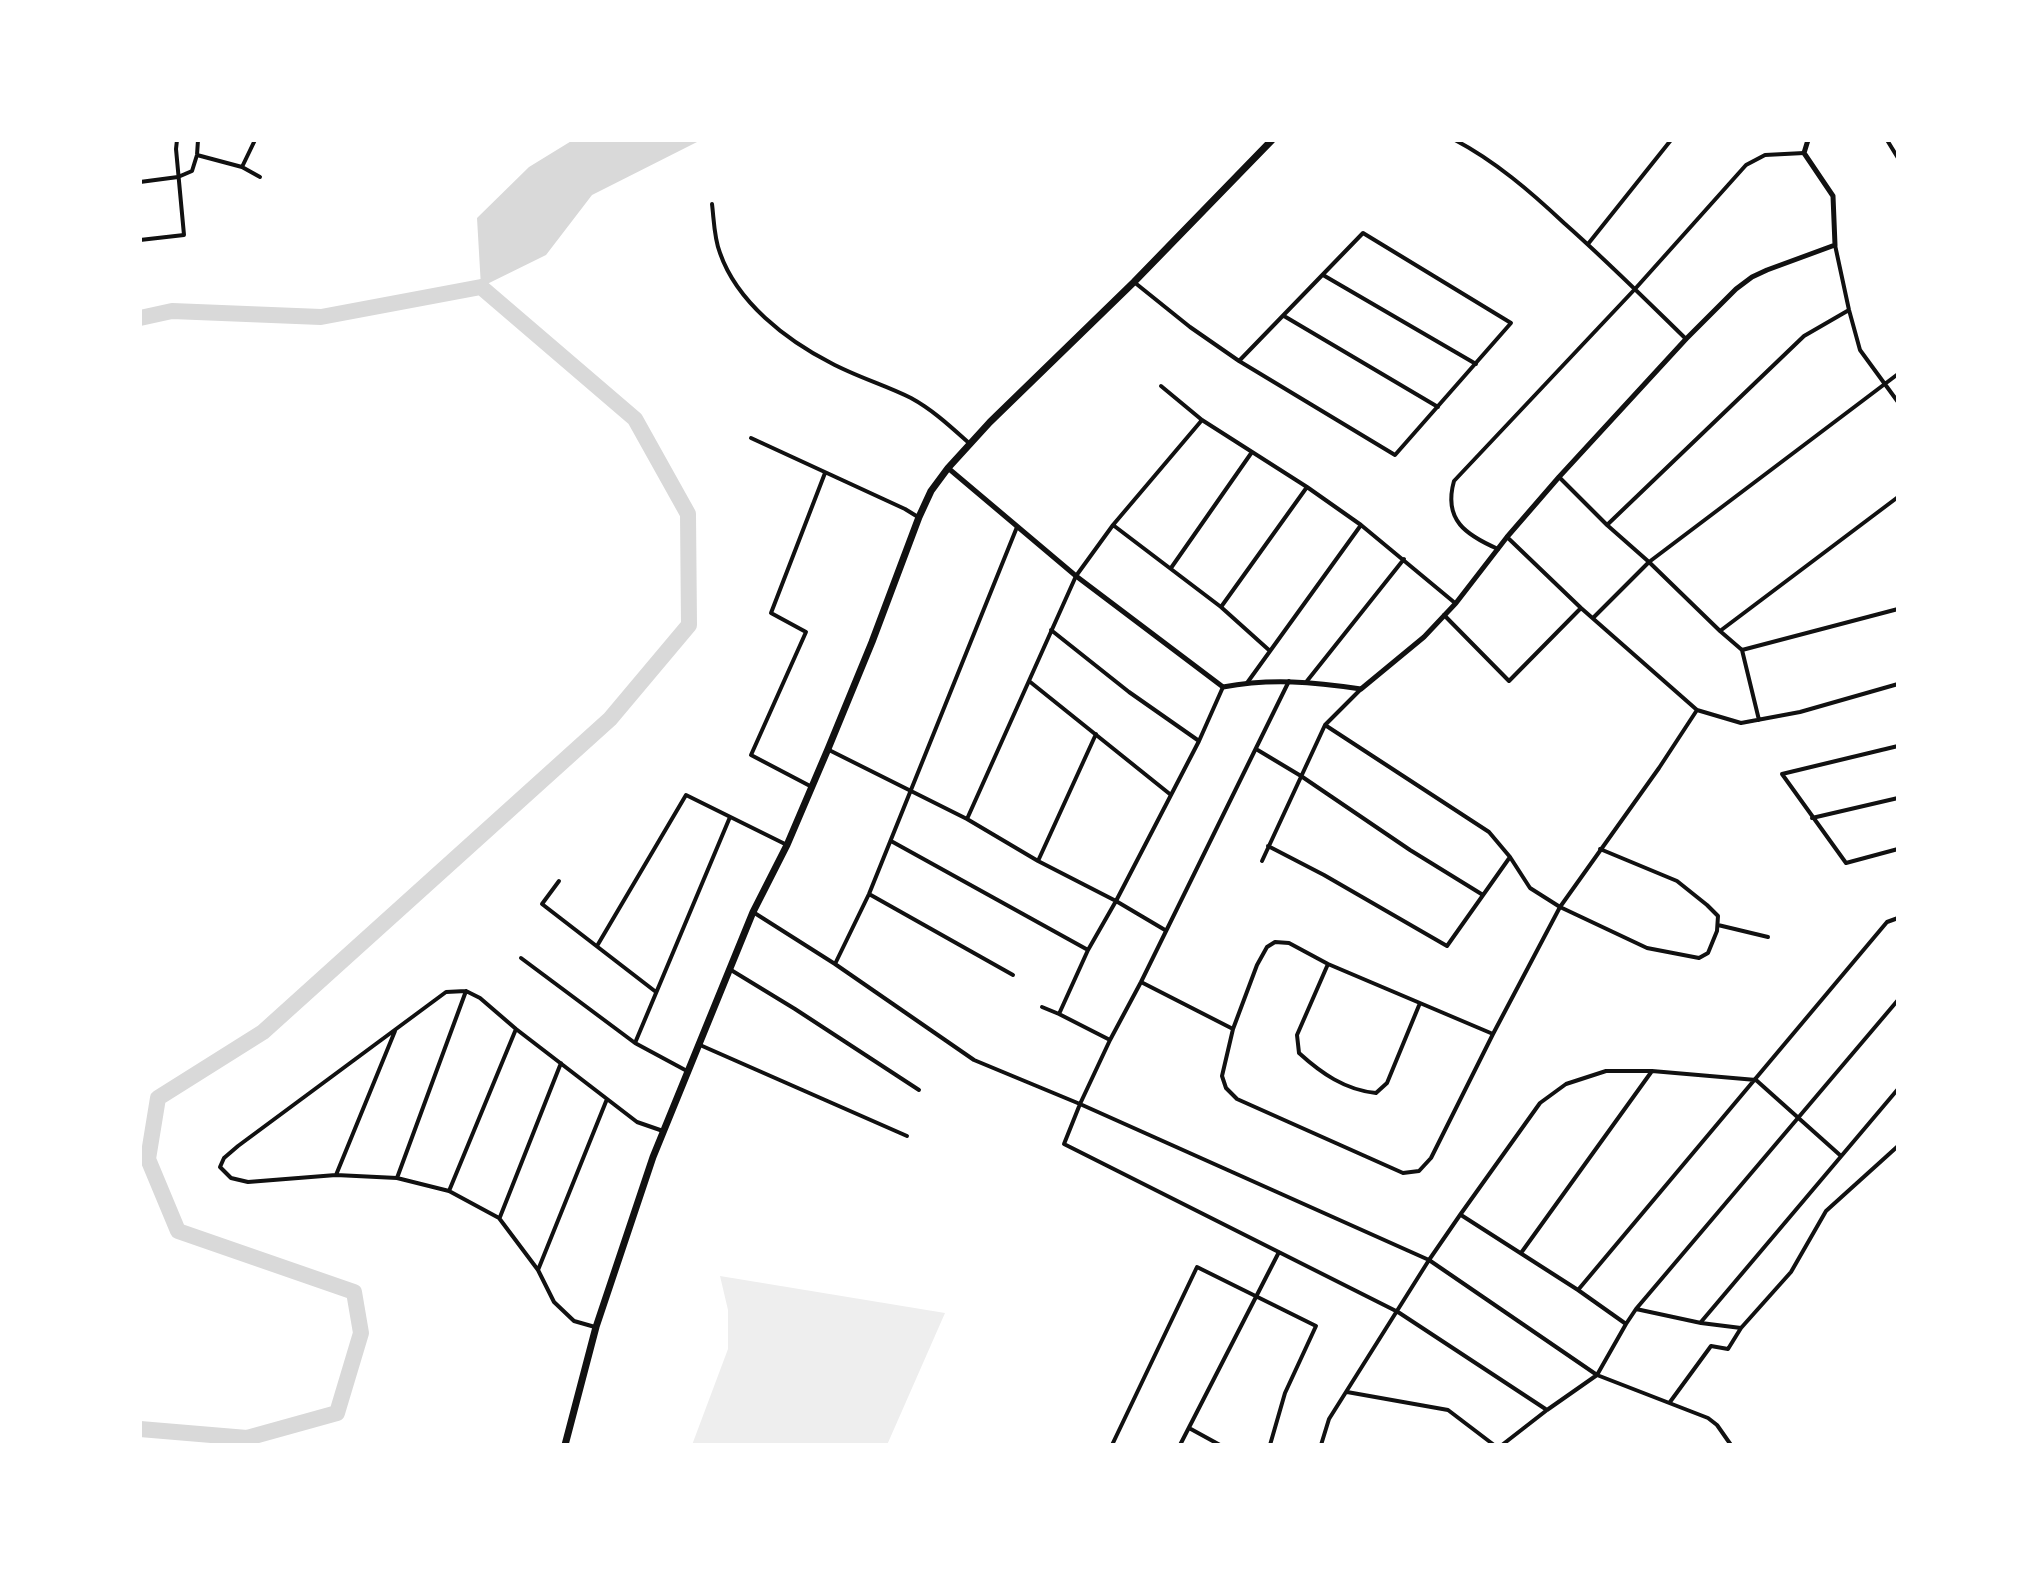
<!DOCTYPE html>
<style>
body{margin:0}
#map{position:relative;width:2038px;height:1585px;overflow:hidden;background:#fff;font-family:"DM Sans",sans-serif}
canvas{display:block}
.frame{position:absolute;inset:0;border:142px solid #fff;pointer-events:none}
</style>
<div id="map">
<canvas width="2038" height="1585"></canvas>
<div class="frame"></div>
</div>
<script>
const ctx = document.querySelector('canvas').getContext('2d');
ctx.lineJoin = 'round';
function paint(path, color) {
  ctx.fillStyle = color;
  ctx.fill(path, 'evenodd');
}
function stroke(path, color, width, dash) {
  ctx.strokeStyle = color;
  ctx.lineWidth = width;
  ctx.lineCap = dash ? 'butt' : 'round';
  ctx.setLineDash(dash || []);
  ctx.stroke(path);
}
const green = new Path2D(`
 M720,1276l225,37 -58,132h-195l36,-96v-39z`);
const water = new Path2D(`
 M573,140h128l-109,55 -46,60 -65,32 -4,-69 52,-51z`);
const river = new Path2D(`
 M140,318l32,-7 149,6 160,-30
 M140,1429l107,9 90,-25 24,-80 -7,-41 -176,-61 -30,-72 10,-61 105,-66 347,-313 79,-94 -1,-111 -53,-95 -154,-132`);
const minor = new Path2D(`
 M1455,140c40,21 76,52 109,83 42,37 82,77 122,116
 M1887,140l11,18
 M197,155l45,12 18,10
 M242,167l13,-27
 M140,182l38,-5 14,-6 5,-16 1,-15
 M712,204c2,16 2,34 8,49 17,49 66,87 111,110 26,14 54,22 80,35 22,12 40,29 58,45
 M140,240l44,-5 -8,-86 1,-9
 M1588,244l83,-104
 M1835,245l14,65 11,40 38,52
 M1323,275l153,89
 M1134,282l56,45 49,34 156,94 116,-132 -148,-90 -124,128
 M1284,316l154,91
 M1161,386l41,34 105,67 54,38 94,78
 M751,438l154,71 13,8
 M1559,477l48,48 42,37 71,69 22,19 17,70
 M1113,525l108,82 49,44
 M1607,525l197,-189 45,-26
 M1507,537l74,71 116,102 44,13 59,-11 98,-28
 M1498,549c-32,-14 -55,-29 -44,-68l181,-192 111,-124 19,-10 39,-2
 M1171,568l81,-116
 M1221,607l86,-120
 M1444,615l65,66 71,-72
 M1593,618l56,-56 249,-188
 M1051,630l78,62 70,49
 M1720,631l178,-134
 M1742,650l156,-41
 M1029,681l142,114
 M1289,681l-148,301 -31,58 -30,64 -16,40 334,168 149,98
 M1307,681l97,-122
 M1247,683l114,-158
 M1325,725l164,107 21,25 20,31 30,19 87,41 52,10 9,-5 9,-22 1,-15 -11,-11 -30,-24 -77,-32
 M1898,746l-116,28 64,89 52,-14
 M1256,749l45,27 109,74 73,45
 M829,750l138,69 71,42 78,40 49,29
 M812,787l-61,-32 55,-123 -35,-19 54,-140
 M1812,818l86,-20
 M967,819l109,-243 37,-51 89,-105
 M891,841l197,109
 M1268,846l56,29 123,71 63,-89
 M1038,861l58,-127
 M1262,861l63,-136 36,-36
 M559,881l-17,23 114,88
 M869,894l144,81
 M753,912l82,52 139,96 106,44 349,156 168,115 111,43 9,7 14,20
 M1718,925l50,12
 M597,946l89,-151 101,50
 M521,958l114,85 52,28
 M835,964l34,-70 148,-367
 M1328,964l-31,71 2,18c22,20 46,37 77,40l11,-10 33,-80
 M731,970l64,39 124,81
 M1141,982l92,47
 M1042,1007l17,7 51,26
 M1059,1014l29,-64 28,-49 83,-160 24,-54
 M1493,1034l-165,-70 -39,-21 -14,-1 -8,5 -10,18 -24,64 -11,47 4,12 11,11 166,74 16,-2 12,-13 62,-124 67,-127 99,-139 38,-58
 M635,1043l95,-226
 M700,1045l207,91
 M336,1175l59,-144
 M397,1178l69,-187
 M449,1191l67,-162
 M1461,1215l117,75 48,34
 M500,1217l61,-154
 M1521,1253l131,-182
 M538,1270l69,-171
 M1578,1290l309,-368 11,-4
 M1636,1309l65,14 40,5 50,-56 35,-61 72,-65
 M1701,1322l197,-233
 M595,1327l-21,-6 -20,-19 -16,-32 -39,-52 -50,-27 -52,-13 -61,-3 -88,7 -17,-4 -11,-11 4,-9 14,-12 208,-154 20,-1 14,7 36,31 121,93 26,9
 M1347,1392l101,18 46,35
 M1670,1402l41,-56 17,3 13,-21
 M1189,1428l31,17
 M1112,1445l85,-178 119,59 -31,67 -15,52
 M1180,1445l99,-193
 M1321,1445l8,-26 100,-159 31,-45 80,-112 26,-19 40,-13h46l104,9 85,76
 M1502,1445l45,-35 50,-35 29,-51 10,-15 262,-309`);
const tertiary = new Path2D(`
 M948,468l128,108 147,111c48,-9 91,-5 138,2l63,-52 32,-34 51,-66 52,-60 127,-138 50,-50 16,-12 15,-7 68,-25 -2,-49 -29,-43 4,-13`);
const primary = new Path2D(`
 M565,1445l31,-118 57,-170 100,-245 34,-67 41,-96 44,-107 47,-125 12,-26 17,-23 42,-46 144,-140 138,-142`);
paint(green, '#eee');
paint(water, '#d9d9d9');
stroke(river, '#d9d9d9', 16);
stroke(minor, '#111', 4);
stroke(tertiary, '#111', 5);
stroke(primary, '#111', 7);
</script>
